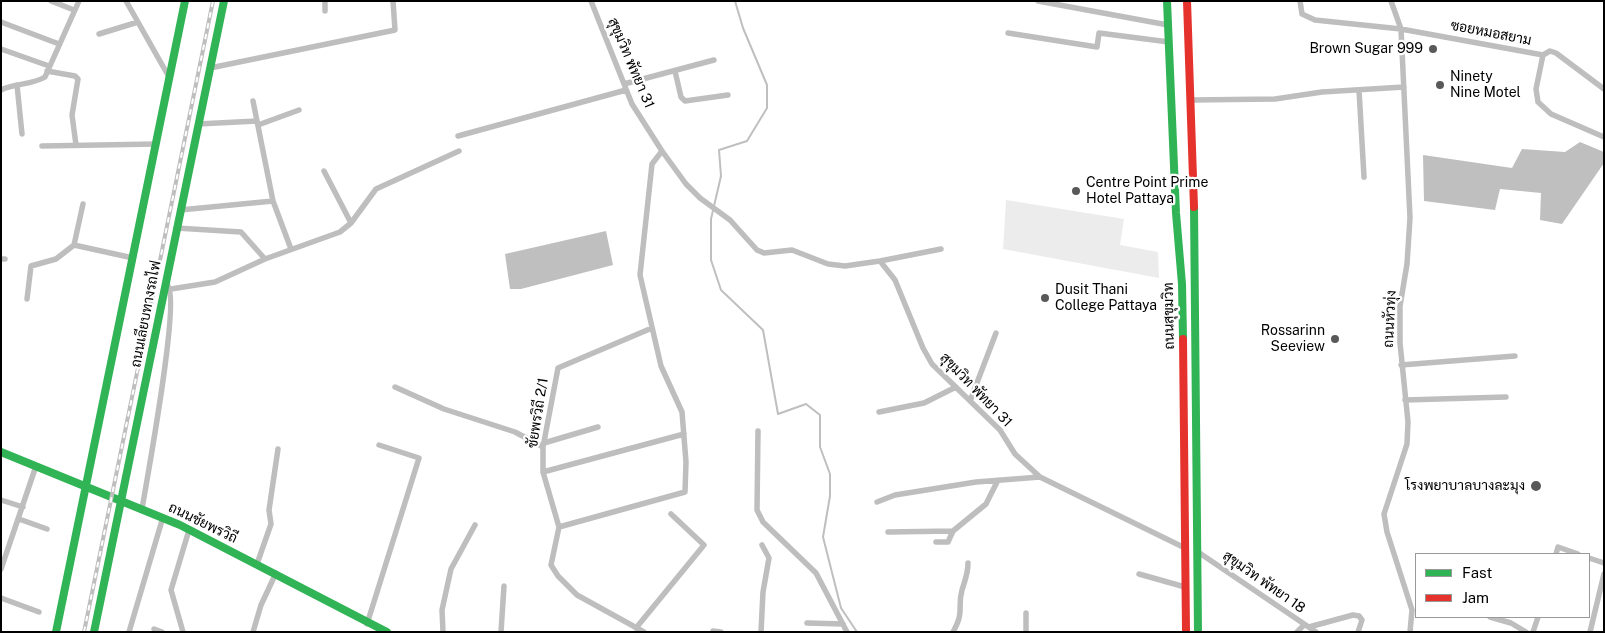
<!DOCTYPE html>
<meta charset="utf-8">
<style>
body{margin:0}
#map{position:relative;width:1605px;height:633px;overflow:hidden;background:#fff;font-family:"Public Sans",sans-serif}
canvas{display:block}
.frame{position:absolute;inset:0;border:2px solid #000;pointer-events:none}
.legend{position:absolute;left:1415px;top:553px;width:175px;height:65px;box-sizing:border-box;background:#fff;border:1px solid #999;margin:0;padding:6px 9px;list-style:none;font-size:15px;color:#000}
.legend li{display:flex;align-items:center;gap:10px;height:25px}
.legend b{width:25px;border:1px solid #999}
</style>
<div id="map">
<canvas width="1605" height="633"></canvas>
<div class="frame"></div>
<ul class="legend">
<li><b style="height:6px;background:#30b455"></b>Fast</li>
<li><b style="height:6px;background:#e5322d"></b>Jam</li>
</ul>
</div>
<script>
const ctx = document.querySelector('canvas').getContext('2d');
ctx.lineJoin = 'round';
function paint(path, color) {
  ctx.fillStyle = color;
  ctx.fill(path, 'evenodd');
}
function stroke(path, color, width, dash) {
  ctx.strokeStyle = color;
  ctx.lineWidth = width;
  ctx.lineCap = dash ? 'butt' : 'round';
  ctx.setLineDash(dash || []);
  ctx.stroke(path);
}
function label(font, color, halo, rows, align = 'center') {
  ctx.font = font + ' "Public Sans",Sarabun,sans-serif';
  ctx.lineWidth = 4.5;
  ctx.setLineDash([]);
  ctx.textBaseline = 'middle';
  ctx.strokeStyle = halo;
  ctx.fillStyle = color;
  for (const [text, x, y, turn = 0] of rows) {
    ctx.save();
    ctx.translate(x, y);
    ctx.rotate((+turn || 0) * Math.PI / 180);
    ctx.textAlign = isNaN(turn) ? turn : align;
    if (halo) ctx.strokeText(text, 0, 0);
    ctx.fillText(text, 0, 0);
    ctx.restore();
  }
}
const green = new Path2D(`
 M1006,200l118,19 -4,26 38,7 1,26 -156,-29z`);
const water = new Path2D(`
 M1580,142l24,10v11l-42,61 -22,-4 1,-27 -41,-4 -5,21 -71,-9 -1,-46 89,13 10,-19 43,3z
 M606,231l7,34 -92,24h-11l-5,-35z`);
const stream = new Path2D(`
 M735,1l8,27 24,57v23l-20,33 -28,9 2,26 -10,43v41l10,30 42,40 15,84 28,-10 14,11v32l10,27v22l-7,41 18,71 16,24`);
const street = new Path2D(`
 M51,1l23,9
 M126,1l43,76
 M325,1v10
 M591,1l41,103 30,47 24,33 14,14 30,22 27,30 7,3 28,-3 36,14 17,2 35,-5 15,19 28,68 9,16 68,66 15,24 25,23 145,71
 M1038,1l130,24
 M1300,1l2,13 13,6 86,9 142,26 -7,34 2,13 13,12 53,23
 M1391,1l10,28 9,189 -3,46 -7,42v37l8,79 -1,22 -23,70 3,18 25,78 -2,22
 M1,22l58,22
 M1008,33l89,14 2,-14 70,9
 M99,34l39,-12
 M1,49l48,17
 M1543,55l7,-4 6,2 48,36
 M210,68l185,-38 -2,-29
 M47,71l28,5 3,3 -6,36 4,30
 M675,71l6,26 4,4 43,-6
 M624,84l90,-24
 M17,85l5,49
 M1,90c14,-7 31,-5 44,-13l34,-76
 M1359,90l5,87
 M1191,100l84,-1 47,-7 82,-5
 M253,101l20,100 18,48
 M198,124l59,-3
 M258,125l41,-15
 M458,136l168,-46
 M42,146l114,-2
 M324,171l27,52
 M83,204l-9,41 59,13
 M180,210l93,-9
 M176,228l65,4 24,27
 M1,259h4
 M880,261l61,-12
 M171,289l44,-7 50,-23 75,-27 11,-9 25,-34 83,-38
 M27,299l4,-33 25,-7 18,-14
 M1401,365l114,-9
 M395,387l49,22 71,23 28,15
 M1405,400l101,-3
 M970,401l26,-68
 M879,412l45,-9 32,-16
 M758,431l-1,79 6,12 53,51 31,59
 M544,443l54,-16
 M543,472l141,-38
 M1,500l22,7
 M877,502l18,-7 81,-13 64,-5
 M142,509c5,-30 38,-208 26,-223
 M19,519l28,10
 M559,527l126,-35 1,-30 -4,-50 -21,-46 -21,-91 12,-111 10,-13
 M888,532l65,-1 33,-27 12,-24
 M936,542h12l5,-11
 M1198,552l118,80
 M1556,554l2,-7 20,7
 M1589,558l15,5
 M257,564l14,-40 -2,-14 9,-61
 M1,569l35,-103
 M1139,574l46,13
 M1,598l38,14
 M1490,617l21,6 15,9
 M807,623l36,1
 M367,624l52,-166 -40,-13
 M1309,627l44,-12 6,1 3,4 -4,12
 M636,628l68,-83 -33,-31
 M154,629l8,3
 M713,631l8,1
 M129,632l34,-115
 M183,632l-12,-42 18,-60
 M253,632l8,-27 15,-32
 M443,632l-1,-22 9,-41 24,-44
 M501,632l3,-46
 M644,632l-67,-37 -19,-19 -7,-11 8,-38 -16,-55v-25l15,-79 94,-40
 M761,632l2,-40 6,-34 -7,-13
 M953,632c12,-21 4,-24 9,-42 3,-10 6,-16 6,-27
 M1026,632v-19
 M1297,632l7,-7
 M1533,632l5,-15
 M1590,632l14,-58`);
const fast = new Path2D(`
 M1167,1l9,212 6,71 1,55
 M1194,207l4,425
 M1,452l179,73 207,107
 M56,632l129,-631
 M94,632l130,-631`);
const jam = new Path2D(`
 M1187,1l7,206
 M1183,339l3,293`);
const rail = new Path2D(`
 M84,632l129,-631`);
const markers = [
 [1433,49,5,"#595959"],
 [1440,85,5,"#595959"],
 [1076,191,5,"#595959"],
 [1045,298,5,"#595959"],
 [1335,339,5,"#595959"],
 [1536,486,6,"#595959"]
];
const streetNames = [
 ["ซอยหมอสยาม",1491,33,11],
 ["สุขุมวิท พัทยา 31",631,63,67],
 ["ถนนเลียบทางรถไฟ",146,314,-79],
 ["ถนนสุขุมวิท",1169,316,-91],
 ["ถนนหัวทุ่ง",1390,319,-87],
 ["สุขุมวิท พัทยา 31",976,390,46],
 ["ชัยพรวิถี 2/1",538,413,-81],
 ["ถนนชัยพรวิถี",203,523,26],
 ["สุขุมวิท พัทยา 18",1264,582,35]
];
const poiNames = [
 ["Brown Sugar 999",1423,49],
 ["Ninety",1450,77,"left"],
 ["Nine Motel",1450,93,"left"],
 ["Centre Point Prime",1086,183,"left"],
 ["Hotel Pattaya",1086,199,"left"],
 ["Dusit Thani",1055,290,"left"],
 ["College Pattaya",1055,306,"left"],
 ["Rossarinn",1325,331],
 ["Seeview",1325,347],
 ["โรงพยาบาลบางละมุง",1525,486]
];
paint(green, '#ececec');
paint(water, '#bfbfbf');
stroke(stream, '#bfbfbf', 2);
stroke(street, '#bebebe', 5.5);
stroke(fast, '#30b455', 8);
stroke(jam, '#e5322d', 8);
stroke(rail, '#bebebe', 4);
stroke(rail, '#fff', 2, [5.5]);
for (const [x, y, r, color] of markers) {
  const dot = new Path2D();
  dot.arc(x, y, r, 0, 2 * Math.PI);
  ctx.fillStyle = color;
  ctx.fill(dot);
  stroke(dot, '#fff', 2);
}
label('14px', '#000', '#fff', streetNames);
label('14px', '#000', '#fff', poiNames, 'right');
</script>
